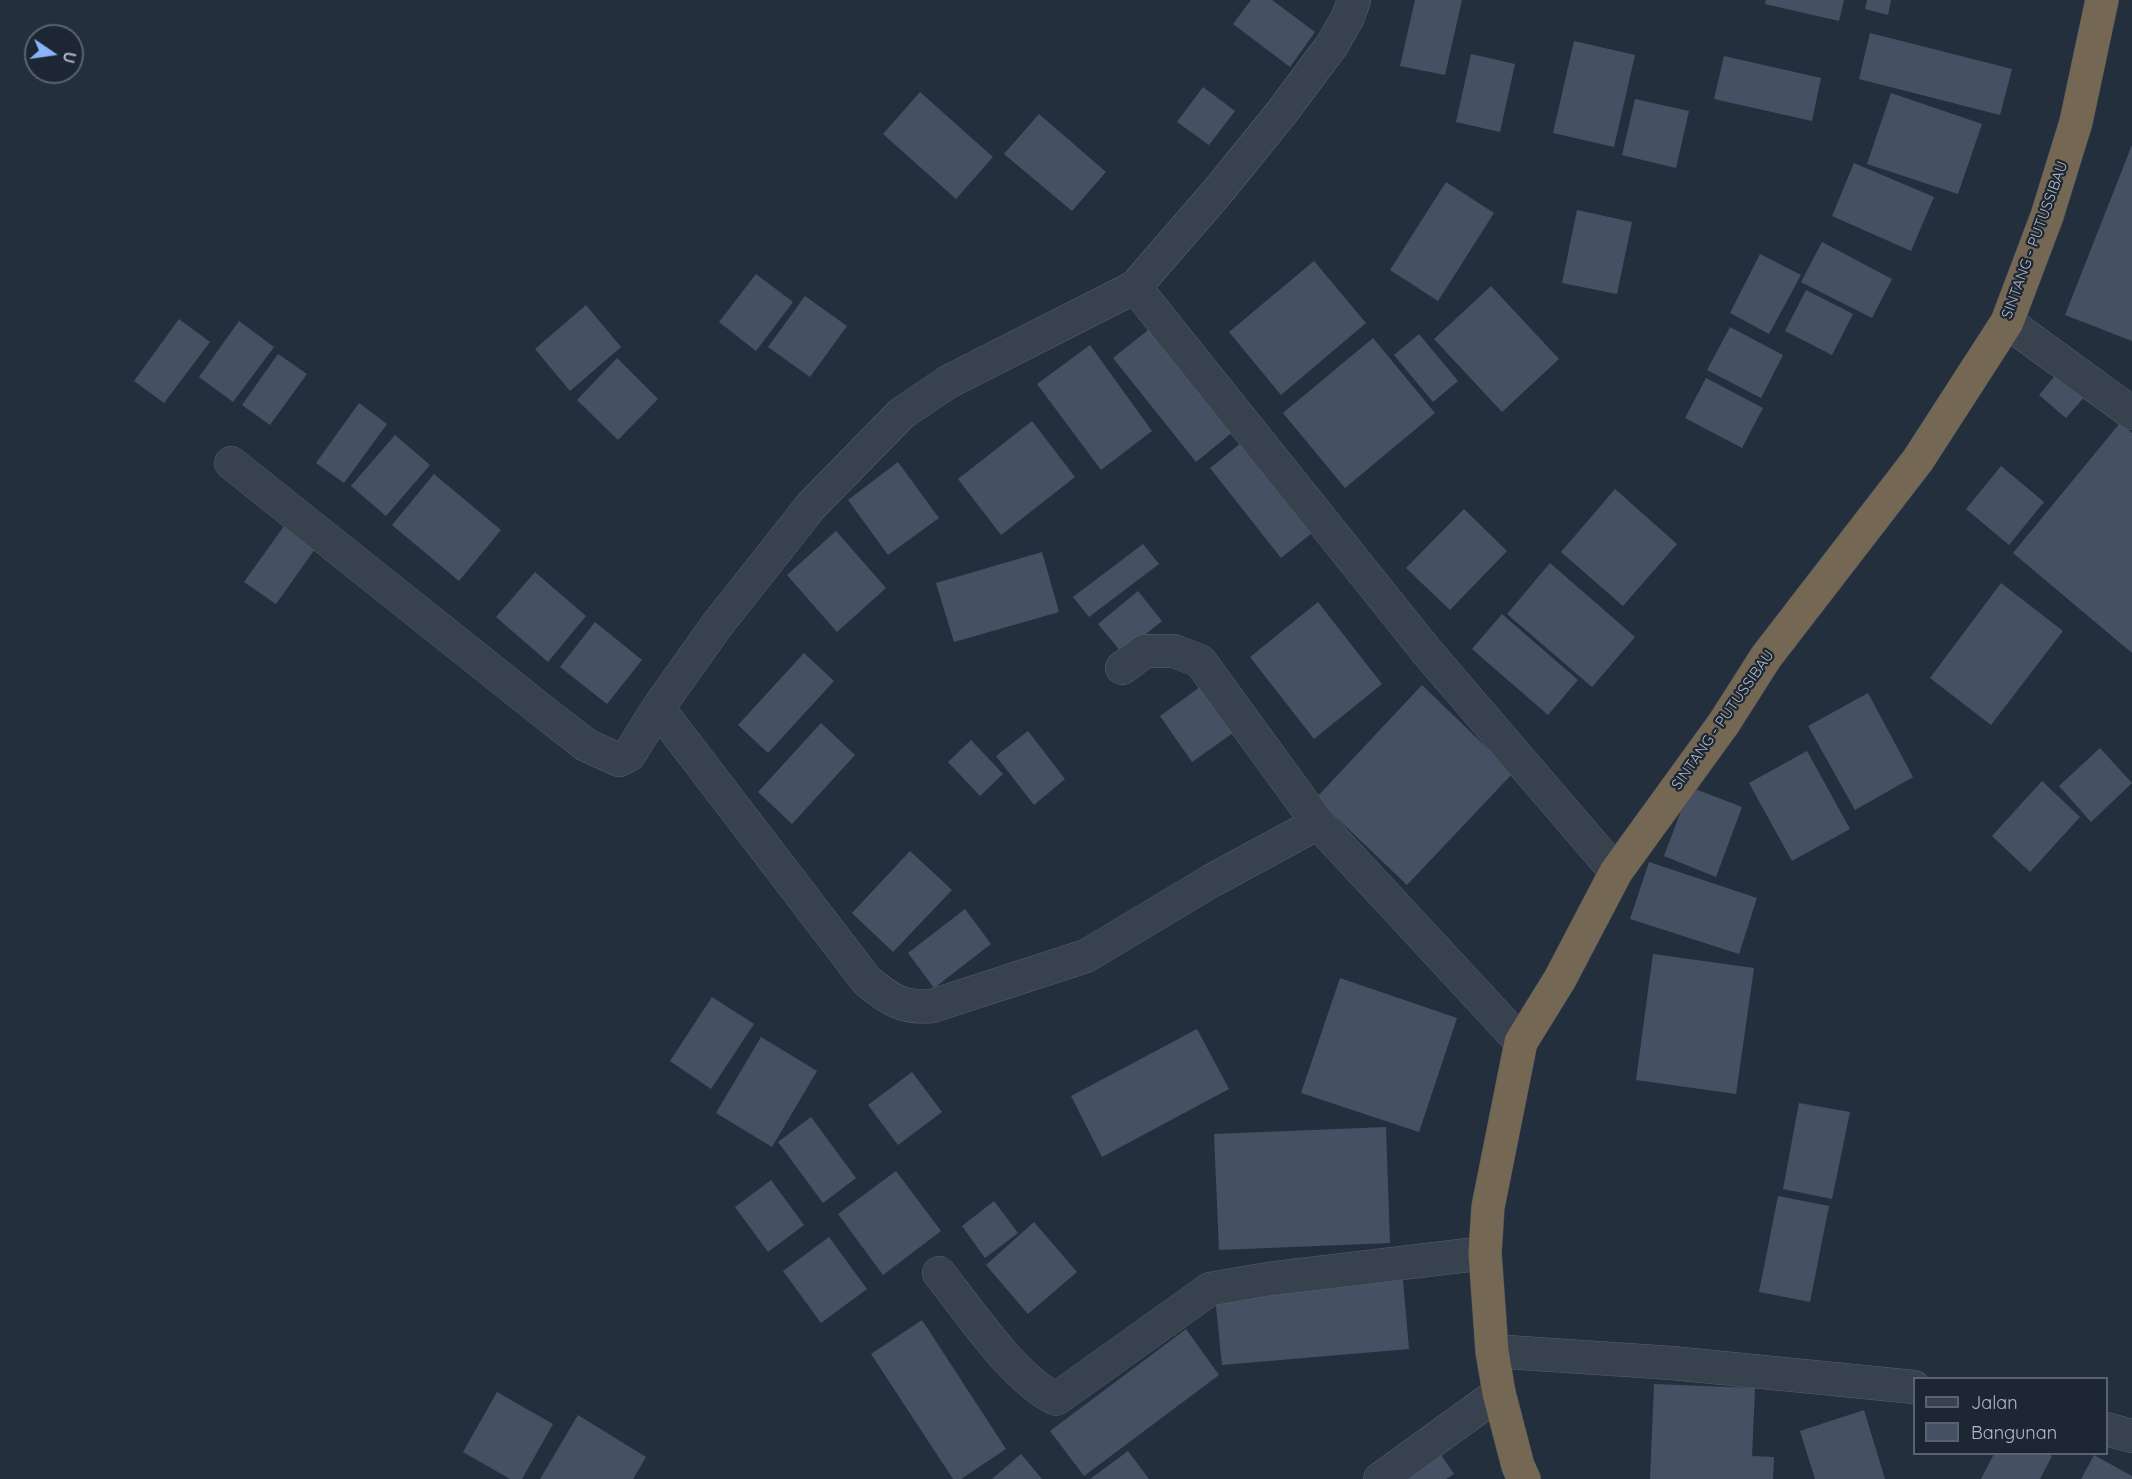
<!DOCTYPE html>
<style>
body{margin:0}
#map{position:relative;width:2132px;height:1479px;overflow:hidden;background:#242f3e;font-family:Quicksand,sans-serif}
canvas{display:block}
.legend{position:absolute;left:1913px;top:1377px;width:195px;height:78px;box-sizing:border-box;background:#1d2633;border:2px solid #59626f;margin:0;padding:8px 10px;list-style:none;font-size:18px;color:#b4bcc9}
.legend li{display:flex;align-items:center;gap:12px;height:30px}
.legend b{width:30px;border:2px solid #59626f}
.north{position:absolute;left:24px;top:24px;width:60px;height:60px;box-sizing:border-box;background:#1d2633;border:2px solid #59626f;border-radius:50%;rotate:103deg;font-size:16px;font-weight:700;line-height:24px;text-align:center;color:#b4bcc9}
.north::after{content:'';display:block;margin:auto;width:21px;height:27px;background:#8ab4f8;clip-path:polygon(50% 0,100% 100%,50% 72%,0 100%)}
</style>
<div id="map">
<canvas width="2132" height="1479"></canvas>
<ul class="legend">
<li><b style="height:8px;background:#38414e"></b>Jalan</li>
<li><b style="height:16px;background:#455162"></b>Bangunan</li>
</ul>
<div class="north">U</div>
</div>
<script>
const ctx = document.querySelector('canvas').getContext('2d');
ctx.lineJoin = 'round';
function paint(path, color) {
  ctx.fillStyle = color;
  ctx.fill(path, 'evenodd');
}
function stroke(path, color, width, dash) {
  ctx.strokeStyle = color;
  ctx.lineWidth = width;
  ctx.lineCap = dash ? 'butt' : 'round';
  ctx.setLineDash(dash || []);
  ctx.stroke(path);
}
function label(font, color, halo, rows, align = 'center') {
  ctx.font = font + ' Quicksand,sans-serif';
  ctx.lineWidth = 4.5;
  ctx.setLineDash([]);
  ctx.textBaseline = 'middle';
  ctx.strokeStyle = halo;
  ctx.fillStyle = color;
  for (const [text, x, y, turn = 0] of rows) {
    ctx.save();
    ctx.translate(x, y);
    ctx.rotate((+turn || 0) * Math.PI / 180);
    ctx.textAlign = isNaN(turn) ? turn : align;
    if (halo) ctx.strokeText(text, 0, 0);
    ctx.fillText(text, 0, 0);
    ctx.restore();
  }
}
const building = new Path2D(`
 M1251,0h21l43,32 -25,35 -57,-43z
 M1415,0h47l-17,75 -45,-9z
 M1766,0h78l-5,21 -74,-17z
 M1867,0h24l-3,15 -23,-6z
 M1870,33l142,36 -12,46 -141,-36z
 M1574,41l61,14 -21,92 -61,-14z
 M1471,54l44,10 -15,68 -44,-10z
 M1724,56l97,22 -9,43 -98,-22z
 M1203,87l32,24 -26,34 -32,-23z
 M920,92l73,65 -37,42 -73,-65z
 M1891,93l91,31 -24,70 -91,-30z
 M1635,99l54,12 -13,57 -54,-13z
 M1039,114l67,58 -34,39 -68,-57z
 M2132,145v196l-67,-26z
 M1854,163l80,34 -23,54 -79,-35z
 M1446,182l48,31 -56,88 -48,-31z
 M1577,210l55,12 -15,72 -55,-11z
 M1822,242l70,37 -20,39 -71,-36z
 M1760,254l41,21 -32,59 -39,-21z
 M1314,261l52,62 -85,72 -52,-63z
 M756,274l37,28 -37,49 -37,-29z
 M1491,286l68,73 -57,53 -68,-73z
 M1806,290l47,24 -21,41 -47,-24z
 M805,296l42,30 -37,51 -42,-30z
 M586,305l35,42 -51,44 -35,-42z
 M179,319l31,23 -46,61 -30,-22z
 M239,321l35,26 -41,55 -34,-25z
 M1157,323l83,103 -44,36 -83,-104z
 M1730,327l53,28 -22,43 -54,-28z
 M1419,334l39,47 -25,21 -39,-47z
 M1373,338l62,75 -90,75 -62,-75z
 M1090,345l62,86 -51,39 -64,-86z
 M278,354l29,20 -37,51 -28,-20z
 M617,358l41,41 -40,41 -41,-40z
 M2058,372l28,23 -20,23 -27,-23z
 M1706,378l57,30 -21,40 -57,-30z
 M359,403l28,21 -43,59 -28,-20z
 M1032,421l43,56 -74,58 -43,-56z
 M2120,423l12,10v220l-119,-100z
 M395,435l35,30 -44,51 -35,-30z
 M1251,435l72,89 -42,34 -71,-90z
 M898,462l41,56 -51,37 -40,-55z
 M2001,466l43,36 -35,43 -43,-36z
 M434,474l67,56 -42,51 -67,-56z
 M1615,489l62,55 -54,62 -62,-54z
 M1464,509l43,42 -57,59 -44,-42z
 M284,526l31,23 -39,55 -32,-22z
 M836,531l50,57 -49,44 -50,-57z
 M1143,544l16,20 -70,53 -16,-20z
 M1042,552l17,60 -105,30 -18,-59z
 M1550,563l85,74 -43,50 -85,-73z
 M535,572l51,44 -38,46 -52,-45z
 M2001,583l62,48 -72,94 -61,-47z
 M1138,591l24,30 -40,32 -24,-29z
 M1318,602l64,82 -68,55 -64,-82z
 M1502,614l76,66 -30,35 -76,-66z
 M595,622l47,38 -35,44 -47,-37z
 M804,653l30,28 -66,72 -30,-28z
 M1422,685l91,88 -106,112 -91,-87z
 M1200,687l33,46 -41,29 -32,-46z
 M1868,693l45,84 -58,33 -47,-84z
 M821,723l34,32 -63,69 -34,-32z
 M1028,731l37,48 -31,26 -38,-49z
 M971,740l32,34 -23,22 -32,-34z
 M2100,748l32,35 -41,39 -32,-36z
 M1807,751l43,78 -58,32 -43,-78z
 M2042,781l38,36 -50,55 -38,-36z
 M1690,787l52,20 -26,70 -52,-21z
 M910,851l42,39 -59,62 -41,-39z
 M1649,862l108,36 -18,56 -109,-35z
 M965,909l26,35 -57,44 -26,-35z
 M1653,954l101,14 -18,126 -100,-14z
 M1340,978l117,40 -38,114 -118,-39z
 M712,997l42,27 -43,65 -41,-28z
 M1197,1029l32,60 -127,68 -31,-61z
 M761,1037l56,34 -45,76 -56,-34z
 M912,1072l30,40 -44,33 -30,-40z
 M1799,1103l51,9 -18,87 -49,-10z
 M811,1117l45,61 -33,25 -45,-61z
 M1386,1127l4,116 -171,7 -5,-116z
 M896,1171l45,60 -58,44 -45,-61z
 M771,1180l33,45 -36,27 -33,-45z
 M1778,1196l51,10 -19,96 -51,-10z
 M994,1201l24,32 -33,25 -23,-32z
 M1034,1222l43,50 -49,42 -42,-49z
 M829,1237l38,52 -46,34 -38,-52z
 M1403,1280l6,69 -187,16 -7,-68z
 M922,1320l84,129 -45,30h-8l-82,-125z
 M1186,1329l33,46 -135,101 -34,-45z
 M1654,1384l101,4 -3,68 22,1 -1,22h-123z
 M497,1392l56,32 -31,55h-12l-47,-27z
 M1864,1410l21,69h-70l-15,-48z
 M578,1415l68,42 -13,22h-93z
 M1435,1446l19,28 -8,5h-49z
 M1128,1451l21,28h-59z
 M1021,1454l21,25h-50z
 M1994,1454h54l4,2 -12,23h-59z
 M2094,1455l38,21v3h-51z`);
const minor = new Path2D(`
 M1135,287l293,366 188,219
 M2007,322l125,91
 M231,463l314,250 41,32 33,15 10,-5 29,-47 59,-83 94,-119 90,-92 47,-32 187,-95 84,-97 63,-78 50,-67 16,-28 6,-17
 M1122,668l23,-17h29l26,10 118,162 203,219
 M658,708l209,273c22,18 36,28 65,25l154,-50 125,-75 107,-58
 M939,1273c30,38 75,106 117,126l154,-110 58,-10 217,-26
 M1492,1351l180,12 242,24
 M2106,1429l26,7
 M1380,1479l119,-86`);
const highway = new Path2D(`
 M1524,1479l-6,-13 -19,-73 -7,-42 -7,-98 3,-46 33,-165 39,-63 56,-107 108,-149 42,-66 152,-197 89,-138 40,-106 29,-94 26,-122`);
const streetNames = [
 ["SINTANG - PUTUSSIBAU",2035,240,-70],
 ["SINTANG - PUTUSSIBAU",1723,720,-55]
];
paint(building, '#455162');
stroke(minor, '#565f6c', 34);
stroke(highway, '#434c59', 34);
stroke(minor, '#38414e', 33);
stroke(highway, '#746855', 33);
label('15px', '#b4bcc9', '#1d2633', streetNames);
</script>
